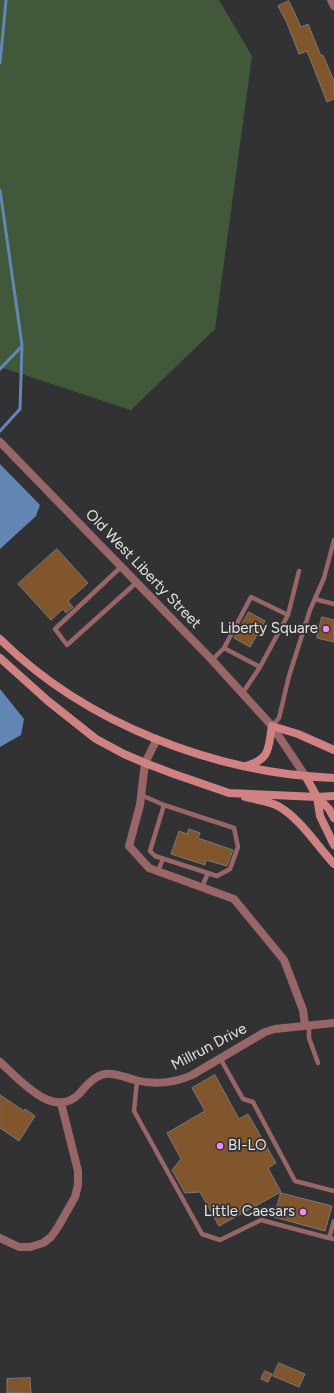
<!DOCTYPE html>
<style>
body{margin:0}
canvas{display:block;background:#323234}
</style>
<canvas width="334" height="1393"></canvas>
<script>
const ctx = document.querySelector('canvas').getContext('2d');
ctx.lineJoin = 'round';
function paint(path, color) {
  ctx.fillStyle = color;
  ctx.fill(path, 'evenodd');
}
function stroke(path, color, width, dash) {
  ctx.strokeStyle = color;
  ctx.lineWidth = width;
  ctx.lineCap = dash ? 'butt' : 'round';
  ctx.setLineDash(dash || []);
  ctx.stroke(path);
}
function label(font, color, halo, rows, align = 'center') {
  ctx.font = font + ' Figtree,sans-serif';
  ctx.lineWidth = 3.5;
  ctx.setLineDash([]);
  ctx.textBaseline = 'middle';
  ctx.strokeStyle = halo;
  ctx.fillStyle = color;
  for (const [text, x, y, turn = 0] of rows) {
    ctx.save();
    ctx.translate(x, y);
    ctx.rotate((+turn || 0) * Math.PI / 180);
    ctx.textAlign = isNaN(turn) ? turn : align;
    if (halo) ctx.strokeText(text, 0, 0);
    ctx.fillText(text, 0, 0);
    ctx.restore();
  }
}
const green = new Path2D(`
 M0,0h219l33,56 -37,273 -84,81 -131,-43z`);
const water = new Path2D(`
 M0,464l40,41 -4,11 -36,33z
 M0,689l24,30 -3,16 -21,12z`);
const stream = new Path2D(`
 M0,63l6,-63
 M0,190l22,155 -2,64 -20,22
 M0,369l22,-23`);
const building = new Path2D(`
 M289,1l12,26 7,-3 13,32 2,-1 11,26v18l-7,3 -20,-51 -8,3 -12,-31 -9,-17z
 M57,549l31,34 -20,18 5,6 -7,6 -3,-4 -12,11 -33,-36z
 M249,612l16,9 -15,26 -16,-9z
 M322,617l12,3v22l-17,-4z
 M189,829l11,4 -2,5 35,12 -6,16 -21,-6 -1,5 -34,-11 8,-23 8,3z
 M215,1075l24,44 9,-5 28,49 -8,5 13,24 -62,34 -19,-34 -15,1 -13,-23 9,-11 -14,-26 38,-22 -13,-23z
 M0,1095l24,16 1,-2 10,7 -16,25 -19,-13z
 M281,1193l51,13 -7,25 -51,-14z
 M279,1363l26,11 -6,13 -26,-11z
 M265,1371l7,3 -4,8 -7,-3z
 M30,1378l1,15h-24v-14z`);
const lane = new Path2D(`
 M122,566l-67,63 12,16 70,-63
 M315,599l19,5
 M288,615l11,-44
 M212,660l12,-12
 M242,694l18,-27 28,-52 -37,-18 -27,51 36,19
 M272,726l7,-8 10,-42 21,-66 14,-32 10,-38
 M141,795l23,10 -14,46 5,5 62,20 13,-7 8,-22 -4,-19 -70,-23
 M158,871l5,-12
 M202,887l6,-14
 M309,1025v13l9,25
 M220,1058l23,41 10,3 42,79 39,10
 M137,1081l-3,30 68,123 18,6 41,-20 68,18
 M334,1221l-5,17 5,1`);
const street = new Path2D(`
 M331,0l3,6
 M0,442l212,218 60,66 34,51
 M157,739l-12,24 -5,42 -11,41 20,22 85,31 50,61 19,50 2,15
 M0,1062c19,17 53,58 79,32 7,-8 15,-18 26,-20 10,-2 21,4 30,6 19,5 40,3 57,-5l73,-43 10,-3 59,-6
 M0,1238l19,9h11l13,-4 8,-6 7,-10 17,-30 3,-12v-14l-17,-68`);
const secondary = new Path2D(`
 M0,639c86,85 215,134 334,139
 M0,658l48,43 48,38 28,15 21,9 29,11 55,19 88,4 17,-1
 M246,766c25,-7 22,-18 26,-40l26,8 36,16
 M306,777l11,20 12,12 5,9
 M245,797c11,3 24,4 33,9 23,13 39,40 56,58
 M317,797l3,19 14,29`);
const markers = [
 [326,629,4,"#f38af1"],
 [220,1146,4,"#f38af1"],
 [303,1212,4,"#f38af1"]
];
const streetNames = [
 ["Old West Liberty Street",143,569,46],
 ["Millrun Drive",209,1047,-28]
];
const poiNames = [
 ["Liberty Square",318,629],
 ["BI-LO",228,1146,"left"],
 ["Little Caesars",295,1212]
];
paint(green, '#41593a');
paint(water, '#6287b5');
stroke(stream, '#6287b5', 3);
paint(building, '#82562c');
stroke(building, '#7b7876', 1);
stroke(lane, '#986666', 4.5);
stroke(street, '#986666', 8);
stroke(secondary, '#d08282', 8);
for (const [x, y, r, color] of markers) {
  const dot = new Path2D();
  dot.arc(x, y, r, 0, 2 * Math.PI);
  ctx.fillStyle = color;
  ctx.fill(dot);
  stroke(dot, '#323234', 1.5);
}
label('15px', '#e4e4e5', '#323234', streetNames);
label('15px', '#e4e4e5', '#323234', poiNames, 'right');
</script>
